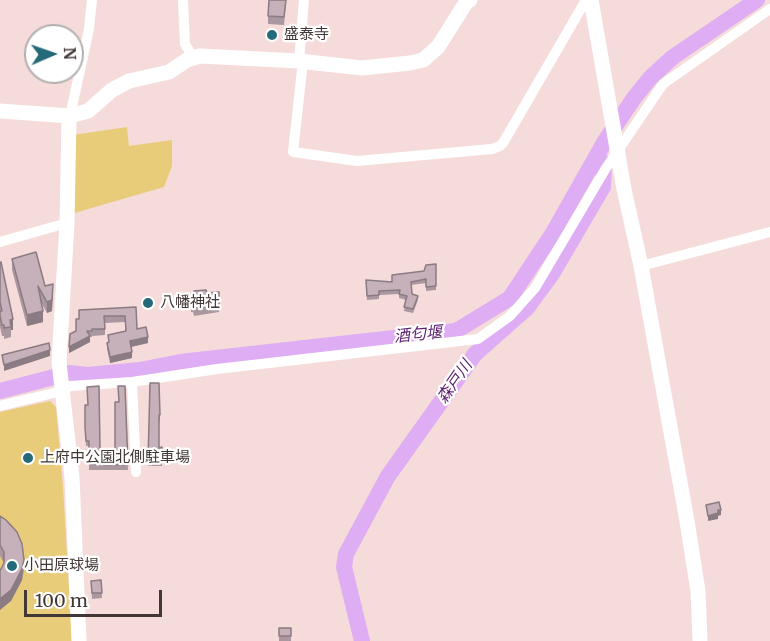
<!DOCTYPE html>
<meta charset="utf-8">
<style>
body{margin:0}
#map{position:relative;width:770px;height:641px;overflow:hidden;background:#f5dcda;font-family:Merriweather,serif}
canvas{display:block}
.north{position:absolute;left:24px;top:24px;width:60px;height:60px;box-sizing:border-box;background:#fff;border:2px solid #b3afaf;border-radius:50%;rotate:88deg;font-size:16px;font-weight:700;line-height:24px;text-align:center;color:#413736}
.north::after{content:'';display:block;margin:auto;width:21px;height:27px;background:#246a79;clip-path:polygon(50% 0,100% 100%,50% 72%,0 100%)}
.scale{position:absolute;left:24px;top:590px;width:138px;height:27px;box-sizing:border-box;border:3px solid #413736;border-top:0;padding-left:8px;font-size:18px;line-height:21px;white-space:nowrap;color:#413736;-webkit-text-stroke:4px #fff;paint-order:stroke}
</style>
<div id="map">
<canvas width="770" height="641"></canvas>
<div class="north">N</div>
<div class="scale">100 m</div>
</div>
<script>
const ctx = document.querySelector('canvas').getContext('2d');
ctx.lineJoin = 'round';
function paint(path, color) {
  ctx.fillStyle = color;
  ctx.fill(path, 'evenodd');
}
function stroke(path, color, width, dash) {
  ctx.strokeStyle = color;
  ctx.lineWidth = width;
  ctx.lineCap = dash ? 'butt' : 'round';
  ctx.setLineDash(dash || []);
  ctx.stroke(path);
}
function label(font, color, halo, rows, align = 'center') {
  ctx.font = font + ' Merriweather,"Noto Sans JP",serif';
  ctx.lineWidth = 4.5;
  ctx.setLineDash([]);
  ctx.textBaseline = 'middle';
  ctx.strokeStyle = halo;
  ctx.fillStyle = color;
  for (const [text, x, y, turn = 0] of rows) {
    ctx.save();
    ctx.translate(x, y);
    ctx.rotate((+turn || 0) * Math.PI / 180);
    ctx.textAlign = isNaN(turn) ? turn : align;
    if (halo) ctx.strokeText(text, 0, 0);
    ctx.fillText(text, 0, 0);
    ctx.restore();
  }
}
const green = new Path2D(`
 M127,127l2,19 43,-6v26l-8,21 -93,27 2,-79z
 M50,401l6,6 7,80 9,154h-72v-229z`);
const river = new Path2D(`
 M0,391l69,-18 19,2 52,-5 40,-8 276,-31 54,-33 43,-65 52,-92 29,-43 16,-20 23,-21 84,-57
 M362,641l-18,-74 2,-13 42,-78 87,-122 52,-46 25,-34 51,-87 1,-24`);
const street = new Path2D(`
 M183,0l2,44 8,13
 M299,61l5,-61
 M303,61l-10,91 64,9 135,-12 8,-3 3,-3 83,-143
 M70,116l19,-87 3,-29
 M0,242l67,-19
 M641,266l129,-34
 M132,382l4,90
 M0,406l62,-15 8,-5 62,-4 85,-13 261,-30 32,-23 25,-28 71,-120 57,-84 107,-75`);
const secondary = new Path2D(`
 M591,0l33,189 17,77 46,255 11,70 2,50
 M0,111l70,5 18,-5 24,-21 17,-9 40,-9 18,-12 13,-4 99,5 63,7 48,-5 13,-3 15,-13 29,-46 3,-1
 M69,117l-2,106 -8,139 13,115 7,164`);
const wall = new Path2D(`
 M286,0l-2,25 -16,-1v-8z
 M12,259l33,27 8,9 -1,16 -5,2 -5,-9 1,18 -16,4 -15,-56z
 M0,262l13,68h-2v7l-7,2v-3h-2l-2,-9z
 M436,264v26l-10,1v-8l-15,2 1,9 6,6 -5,13 -9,-2 2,-11 -7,-2v-4l-20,1v4l-12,1 -1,-20 26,2 32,-11z
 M219,292v20l-25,4 -1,-4h-2v-18z
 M136,307l1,22 11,14 -17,4 1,11 -22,5 -3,-14v-6h1v-8l17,-4v-9l-20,1v12l-13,1v1h-2v5l-21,11 7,-22v-12z
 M150,383l10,32v6h-1v27l3,-1v19h-14z
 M125,386l3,84h-39v-24h-3l-1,-13 3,-28 12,44h15l4,-47z
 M0,516l24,55 -2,9 -11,21 -7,-38 -4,-7z
 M101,580l1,18 -10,1 -1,-18z
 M279,628h12v13h-12z`);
const shadedWall = new Path2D(`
 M53,284l-1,27 -5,2v-11z
 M43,311v11l-16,4v-11z
 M13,319v11h-2l-1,-10z
 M90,336v6l-21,11v-6z
 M148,337v6l-18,4v-6z
 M50,350v6l-46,15v-6z
 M132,352v6l-22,5v-6z
 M718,510h3v5l-3,1v3l-10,2v-5z
 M24,560l-2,20 -11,21 -11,9v-11z`);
const building = new Path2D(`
 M269,0h17l-2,17 -16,-1z
 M36,252l9,34 8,-2 -1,16 -5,2 -9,-16 5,25 -16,4 -15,-56z
 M0,262h1l12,57 -3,1 1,7 -7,1v-3h-2l-2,-9v-5h2l-2,-9z
 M436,264v22l-10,1v-8l-15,3 1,12 6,2 -5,13 -9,-2 3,-11 -8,-2 1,-4 -21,1v4l-12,1 -1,-16 26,2v-7l32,-4 2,-6z
 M206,290l1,3 12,-1v12l-25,4 -1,-5h-2v-9h2l1,-3z
 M136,307l1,22 9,-2 2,10 -18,4 2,11 -22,5 -3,-14 2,-1 -1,-7 18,-4 -1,-15h-21l1,13h-13v2h-5l3,5 -21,11 1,-13 6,-3v-12h3v-9z
 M49,343l1,7 -46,15 -2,-10z
 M150,383h9l1,32h-1v33l3,-1v13l-14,1z
 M99,386l1,63h15v-47h4l-1,-16h7l3,79 -39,-1v-23h-3l-1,-14v-22h3l-1,-18z
 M719,502l2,8h-3v3l-10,3 -2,-11z
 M0,516l6,4 11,12 5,12 2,16 -2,9 -11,21 -11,9v-28l4,-8v-11l-4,-7z
 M101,580l1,13h-10l-1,-12z
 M279,628h12v8h-12z`);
const markers = [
 [272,35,6,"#246a79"],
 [148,303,6,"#246a79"],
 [28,458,6,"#246a79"],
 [12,566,6,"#246a79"]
];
const poiNames = [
 ["盛泰寺",284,35],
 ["八幡神社",160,303],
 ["上府中公園北側駐車場",40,458],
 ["小田原球場",24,566]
];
const waterNames = [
 ["酒匂堰",418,335,-6],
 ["森戸川",455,382,-55]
];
paint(green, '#e9cc7a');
stroke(river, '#deadf3', 16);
stroke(street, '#fff', 10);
stroke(secondary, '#fff', 15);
paint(wall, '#aa979f');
paint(shadedWall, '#8b7b82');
paint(building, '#c6b0b9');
stroke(building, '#8b7b82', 1.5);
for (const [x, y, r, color] of markers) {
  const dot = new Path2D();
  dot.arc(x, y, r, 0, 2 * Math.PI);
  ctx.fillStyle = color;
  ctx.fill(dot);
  stroke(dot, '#fff', 2);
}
label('15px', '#413736', '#fff', poiNames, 'left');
label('italic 16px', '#5a1e6f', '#fff', waterNames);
</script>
